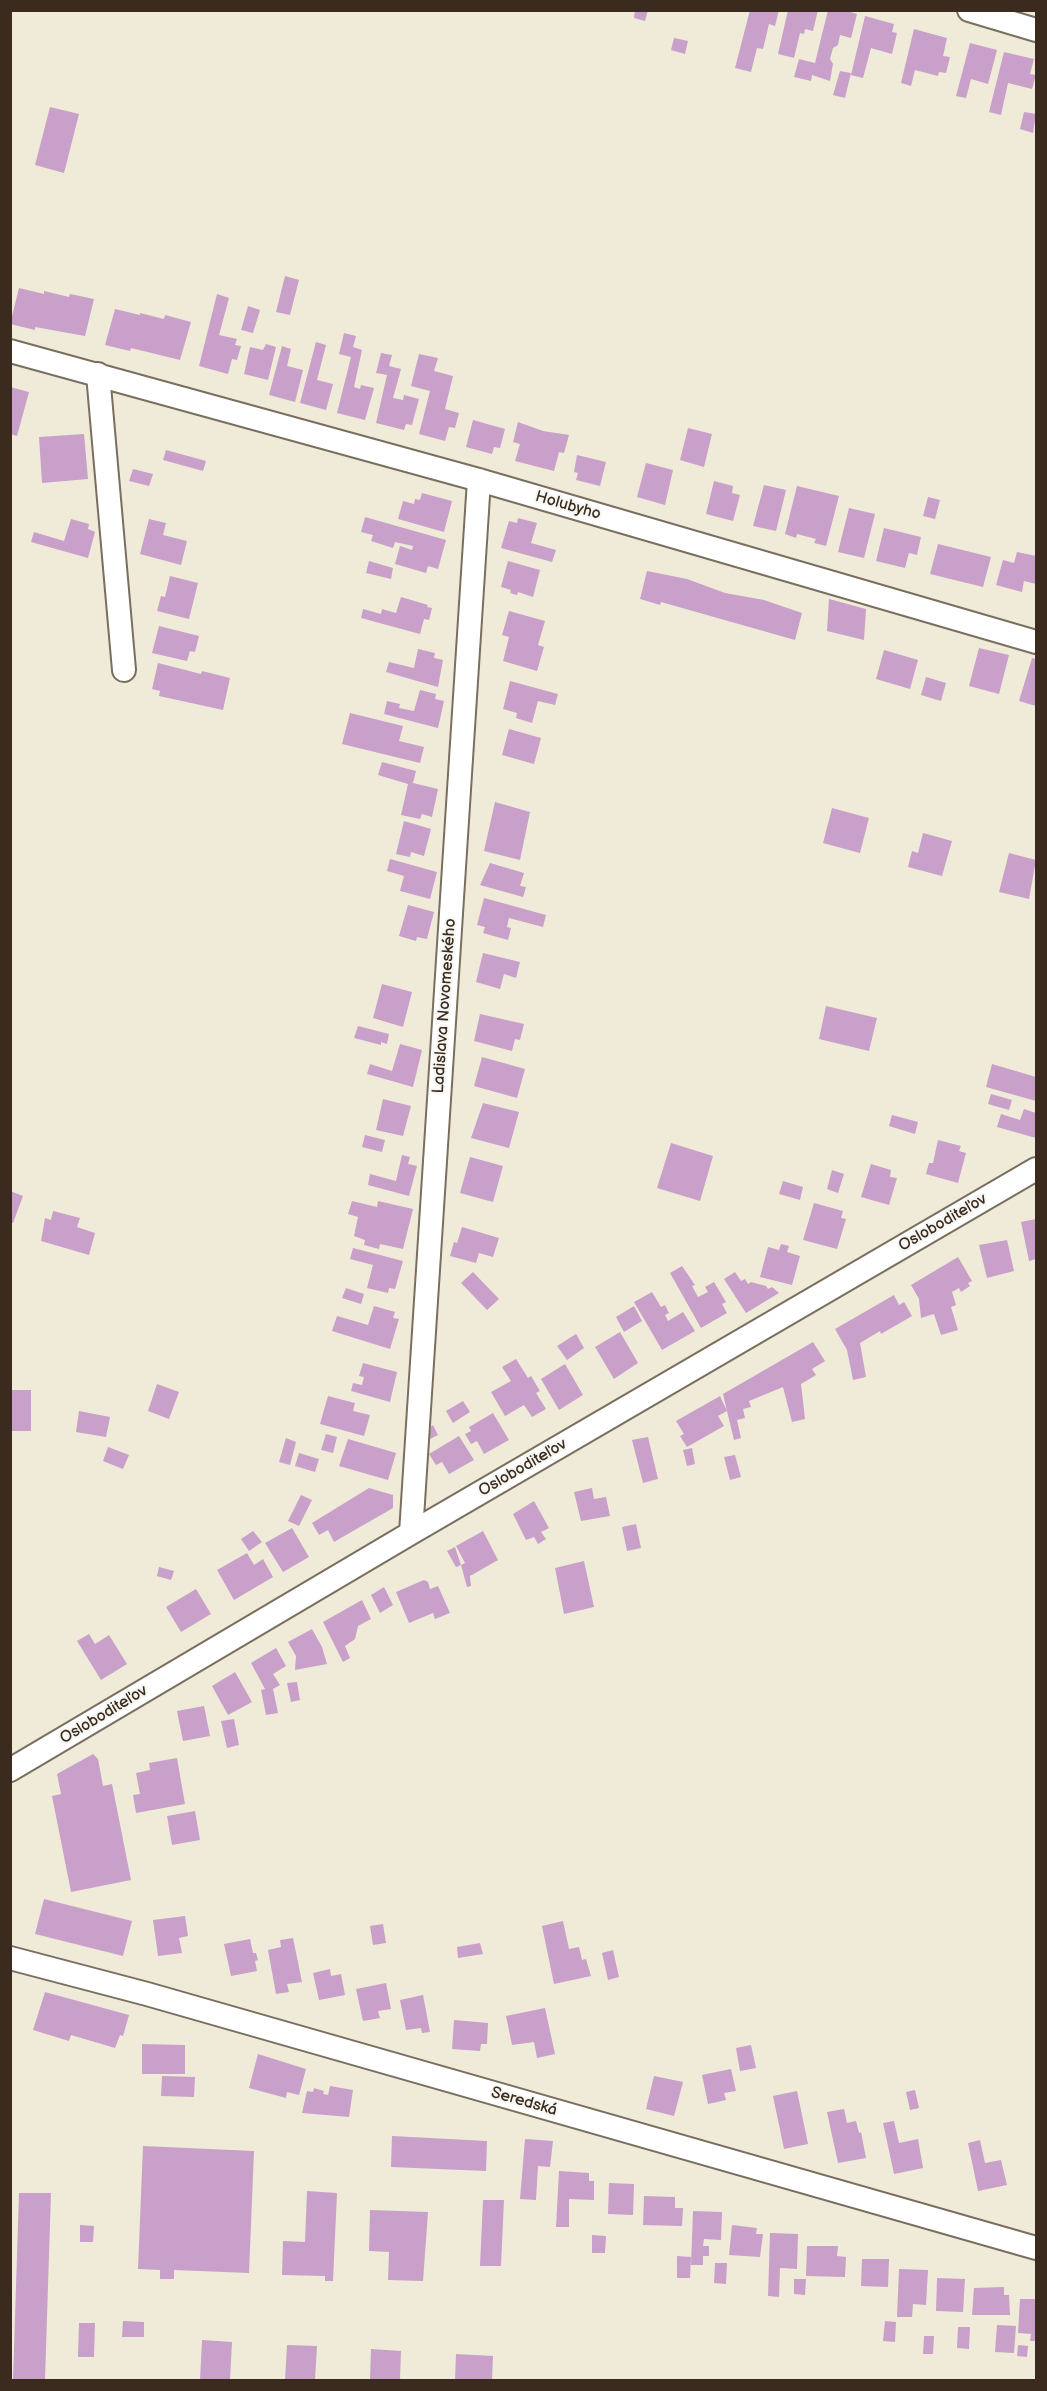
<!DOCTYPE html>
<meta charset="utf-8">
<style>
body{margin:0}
#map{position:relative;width:1047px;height:2391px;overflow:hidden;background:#f0ebd9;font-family:"Balsamiq Sans",sans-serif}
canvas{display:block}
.frame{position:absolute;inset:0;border:12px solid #3b2a1e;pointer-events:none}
</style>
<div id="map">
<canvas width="1047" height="2391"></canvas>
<div class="frame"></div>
</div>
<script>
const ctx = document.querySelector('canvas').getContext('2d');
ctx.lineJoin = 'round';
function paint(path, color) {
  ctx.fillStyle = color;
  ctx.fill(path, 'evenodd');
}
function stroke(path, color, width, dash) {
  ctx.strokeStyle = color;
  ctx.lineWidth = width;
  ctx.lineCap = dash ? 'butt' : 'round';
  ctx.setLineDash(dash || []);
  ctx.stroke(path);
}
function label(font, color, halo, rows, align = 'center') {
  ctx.font = font + ' "Balsamiq Sans",sans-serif';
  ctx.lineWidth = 4.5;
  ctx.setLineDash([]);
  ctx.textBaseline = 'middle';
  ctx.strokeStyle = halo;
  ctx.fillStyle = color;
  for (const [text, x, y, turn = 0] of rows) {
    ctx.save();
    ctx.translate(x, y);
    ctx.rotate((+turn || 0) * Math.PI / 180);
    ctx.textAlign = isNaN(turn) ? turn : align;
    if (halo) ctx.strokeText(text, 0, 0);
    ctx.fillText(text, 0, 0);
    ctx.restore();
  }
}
const building = new Path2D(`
 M635,10h13l-3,11 -11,-3z
 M750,10h29l-4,16 -6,-2 -6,25 -6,-1 -6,24 -16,-4z
 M788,10h30l-5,21 -8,-2 -1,5 -4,-1 -6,25 -16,-4z
 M828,10h15l14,4 -6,24 -11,-3 -2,10 -5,3 -3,11 3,5 -3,17 -18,-6 -1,6 -17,-4 5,-18 16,4z
 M865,16l29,8 -2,8 5,1 -5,21 -21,-6 -8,30 -12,-3z
 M914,29l33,9 -4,18 7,1 -4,16 -7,-1 -1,4 -23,-6 -4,16 -10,-3z
 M674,38l14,3 -3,13 -14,-4z
 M970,43l27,7 -9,34 -17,-5 -5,19 -10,-2z
 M1004,52l30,7 -4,15 6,1 -4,14 -24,-6 -7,32 -12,-3z
 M840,71l11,2 -6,25 -12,-3z
 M50,107l29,7 -15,59 -29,-8z
 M1024,112l12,2 -3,19 -13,-4z
 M285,276l14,4 -9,35 -14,-3z
 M19,288l25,6v-3l25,6 1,-3 24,5 -9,37 -50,-9v3l-25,-6z
 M217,294l12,4 -10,37 18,4 -2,6 6,1 -4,14 -5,-1 -4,15 -29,-8z
 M248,306l12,4 -7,23 -12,-3z
 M115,309l25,6v-2l24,6 1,-4 26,7 -11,38 -49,-12 -1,3 -25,-6z
 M344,333l12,3 -3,11 9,3 -8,37 6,2 1,-4 13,3 -9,32 -28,-7 14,-56 -12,-3z
 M316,342l10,3 -9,35 16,4 -7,26 -26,-7z
 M266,344l10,3 -8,33 -24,-6 6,-27 13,3z
 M282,346l9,3 -4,17 16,4 -8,32 -26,-7z
 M381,353l11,2 -3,11 12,3 -8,29 10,2 1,-5 15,4 -7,26 -6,-1 -2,6 -28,-7 11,-48 -11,-2z
 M419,354l19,4 -4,13 19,5 -8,33 14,4 -4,15 -6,-1 -4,14 -26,-7 11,-43 -19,-5z
 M10,387l19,5 -12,44 -7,-2z
 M473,420l32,9 -5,19 -6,-1 -2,7 -26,-7z
 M518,422l25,9 26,4 -5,18 -5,-1 -5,19 -39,-10 5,-17 -7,-2z
 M688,428l24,6 -8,33 -24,-7z
 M84,434l4,45 -46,4 -3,-46z
 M166,450l40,11 -3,10 -40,-11z
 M577,455l29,7 -6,24 -24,-6 2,-7 -4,-1z
 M646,463l27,7 -8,35 -28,-8z
 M133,469l20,5 -4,12 -20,-5z
 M714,481l19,5 -1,7 8,2 -7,26 -27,-7z
 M764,485l22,5 -10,41 -23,-5z
 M797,486l42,10 -13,50 -12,-3 2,-4 -19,-5 -1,4 -11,-4z
 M422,493l30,8 -8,31 -46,-13 5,-18 11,3 1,-5 5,1z
 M928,497l12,3 -5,19 -12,-3z
 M849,508l26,6 -11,44 -26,-6z
 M365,517l81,23 -8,29 -10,-3 -2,7 -31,-9 5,-18 12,4 1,-4 -18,-4 -2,6 -22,-7 2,-6 -12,-3z
 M518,518l19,5 -6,20 25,7 -4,12 -51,-14 8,-27 8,2z
 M71,519l18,5 -1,5 7,3 -7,26 -57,-16 3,-10 30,9z
 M149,519l17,4 -3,12 24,6 -6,24 -41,-11z
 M884,528l37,9 -4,18 -8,-2 -4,15 -29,-7z
 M938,544l53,13 -8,30 -53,-13z
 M1017,552l19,4v28l-12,-3 -2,11 -26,-7 7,-25 11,3z
 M369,561l24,7 -2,11 -25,-6z
 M508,561l32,9 -7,27 -15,-5 -1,3 -7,-2 1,-3 -10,-3z
 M647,571l40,8 38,14 39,7 38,13 -7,27 -134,-38 -1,3 -20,-6z
 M170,576l28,7 -9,36 -32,-8 4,-15 4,1z
 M401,597l27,8 -1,2 5,1 -3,12 -5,-1 -4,15 -59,-16 2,-9 18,5 1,-5 14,4z
 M829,599l37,10 -2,31 -37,-9z
 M509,611l36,10 -7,24 6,2 -7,24 -34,-10 6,-24 -7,-2z
 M159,626l40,10 -4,16 -5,-1 -3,10 -35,-8z
 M979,648l30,7 -10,39 -30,-8z
 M418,649l17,4 -1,5 9,2 -5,27 -52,-15 3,-10 25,6z
 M884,650l34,10 -8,29 -34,-10z
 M1032,658l4,1v47l-17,-5z
 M158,663l43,11 1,-3 28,7 -7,32 -64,-14 1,-5 -8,-2z
 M926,677l20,6 -5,18 -20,-6z
 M510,681l48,13 -3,11 -17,-4 -6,22 -16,-5 1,-5 -14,-4z
 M420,690l16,4 -1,5 9,2 -6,27 -54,-14 3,-13 13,3 -1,4 15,3z
 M350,713l53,13 -4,15 25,6 -4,16 -78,-19z
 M509,729l32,9 -7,26 -32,-9z
 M382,762l34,9 -3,12 25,6 -6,28 -10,-3 -2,5 -19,-4 7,-31 -30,-9z
 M495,802l35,10 -10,48 -36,-9z
 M832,808l37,10 -9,35 -37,-10z
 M404,821l27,8 -7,27 -13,-4 -1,5 -14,-3z
 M923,833l29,8 -10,35 -34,-9 4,-16 6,2z
 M1009,853l27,7 -7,39 -30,-7z
 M390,859l47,13 -7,27 -30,-8 4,-15 -17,-5z
 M490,863l34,10 -4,13 6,1 -3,10 -43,-12z
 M484,898l62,17 -3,12 -34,-9 -2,9 4,1 -3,12 -25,-7 2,-6 -8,-2z
 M408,905l26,7 -7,27 -10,-2 -1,4 -17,-5z
 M483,953l37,9 -4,16 -12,-4 -4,15 -24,-7z
 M382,984l30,8 -9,35 -30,-9z
 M826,1006l51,12 -8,33 -50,-12z
 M480,1014l44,10 -4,16 -5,-1 -3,12 -38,-10z
 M358,1026l31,8 -2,10 -6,-2v3l-27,-7z
 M400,1044l22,6 -9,37 -46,-13 3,-10 22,7z
 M482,1057l43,12 -8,29 -43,-12z
 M992,1064l44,13v24l-50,-14z
 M991,1094l21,6 -3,10 -21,-6z
 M383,1099l28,7 -8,30 -27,-6z
 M483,1103l36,9 -10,36 -38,-10z
 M1024,1109l12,4v25l-39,-11 4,-13 19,6z
 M892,1115l26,7 -3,12 -26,-8z
 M365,1135l20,5 -3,12 -20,-5z
 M938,1140l23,6 -2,5 7,2 -8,30 -32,-9 3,-11h4z
 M671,1143l42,13 -13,45 -43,-13z
 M402,1155l8,2 -2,7 9,2 -8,30 -41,-11 2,-11 26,7z
 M470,1157l33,9 -10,36 -33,-9z
 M871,1164l20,6 -1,7 7,1 -8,27 -28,-8z
 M832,1170l12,4 -6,19 -11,-4z
 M783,1181l20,6 -3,13 -21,-6z
 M10,1191l13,5 -10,27 -3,-1z
 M352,1201l25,6 1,-6 35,8 -10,40 -23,-5 -1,5 -15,-4 1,-5 -11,-4 4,-19 -10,-3z
 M814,1203l29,8 -2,7 5,1 -9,30 -34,-9z
 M53,1211l27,7 -3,9 18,6 -6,22 -48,-14 4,-23 6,2z
 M1036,1219v40l-7,2 -8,-39z
 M462,1227l37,11 -6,19 -14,-4 -3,10 -26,-7 4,-14 3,1z
 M1007,1240l7,31 -27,7 -8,-33z
 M781,1244l8,2 -2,6 13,4 -8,29 -32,-8 8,-30 11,3z
 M353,1248l50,13 -8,28 -6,-1 -1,5 -21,-5 6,-23 -23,-6z
 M958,1257l14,24 -4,2 2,3 -9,6 -2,-4 -7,4 4,13 -5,2 7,23 -17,5 -7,-21 -13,4 -2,-19 -8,-14z
 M682,1266l13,19 -3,1 6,11 10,-5 -3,-5 9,-5 12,20 -4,2 5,9 -26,15 -31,-55z
 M473,1272l26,27 -12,11 -26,-27z
 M735,1272l6,9 4,-2 3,5 3,-2 15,4 2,3 4,-2 7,6 -33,20 -22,-34z
 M346,1288l18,6 -3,10 -19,-6z
 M652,1292l9,15 4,-2 4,8 -4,2 3,6 15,-9 12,19 -33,19 -28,-48z
 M894,1295l5,10 5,-3 8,14 -31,18 -1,-3 -20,12 6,34 -13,3 -6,-30 -12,-21z
 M374,1306l21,6 -2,6 6,1 -9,30 -58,-18 5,-15 31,9z
 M634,1306l8,15 -18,11 -8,-15z
 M620,1332l18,31 -24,16 -19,-32z
 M576,1334l8,14 -17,12 -10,-14z
 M813,1342l12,19 -13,8 4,6 -15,9 4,35 -13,3 -9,-35 -34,14 2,6 -8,2 2,9 -8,2 4,18 -7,2 -7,-29 -9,5 6,10 -37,21 -7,-11 4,-2 -8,-13 44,-25 7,15 -4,-17z
 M516,1359l12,19 3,-2 9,15 -4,2 10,16 -14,8 -8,-12 -19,11 -14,-24 20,-11 -9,-14z
 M363,1363l34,9 -7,30 -39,-11 2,-8 9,2 2,-8 -5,-1z
 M565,1364l18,31 -24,15 -18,-31z
 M157,1384l22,8 -10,27 -21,-8z
 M10,1390h21v41h-21z
 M328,1396l27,7 -2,8 17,4 -6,21 -44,-12z
 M463,1401l7,11 -17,11 -7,-12z
 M79,1411l31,6 -4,20 -30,-5z
 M493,1413l16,27 -25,14 -7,-13 -6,3 -6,-10 6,-3 -2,-4z
 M433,1425l5,10 -10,5v-11z
 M326,1434l11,3 -4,16 -12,-3z
 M459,1436l15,24 -25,14 -7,-12 -6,3 -7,-11z
 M648,1437l10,42 -15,4 -11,-43z
 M286,1438l10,4 -6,23 -11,-3z
 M348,1439l48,14 -8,27 -49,-14z
 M108,1447l21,8 -6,14 -20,-8z
 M692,1448l3,16 -8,2 -4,-16z
 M299,1453l20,6 -4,13 -20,-6z
 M735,1455l6,22 -11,3 -6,-23z
 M369,1488l24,7v13l-59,34 -6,-12 -9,5 -7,-12z
 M592,1488l2,11 12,-2 4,19 -29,5 -7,-29z
 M301,1495l11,5 -13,26 -11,-5z
 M534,1501l15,27 -8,4 5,7 -8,5 -4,-7 -8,3 -13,-26z
 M636,1524l5,24 -14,3 -5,-24z
 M292,1528l17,29 -26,15 -18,-29z
 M253,1531l9,11 -13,9 -8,-12z
 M483,1531l15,29 -28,16 1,10 -4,1 -6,-22 -5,2 -9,-16 8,-4 6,18 4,-2 -9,-17z
 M247,1553l7,12 9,-6 10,18 -39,23 -17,-30z
 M584,1561l10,46 -30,7 -9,-46z
 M159,1567l15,4 -3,9 -14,-4z
 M424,1580l4,2 2,7 8,-3 12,27 -15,6 -2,-6 -24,10 -13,-31z
 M384,1587l9,18 -13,8 -9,-18z
 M196,1589l15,25 -30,18 -15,-25z
 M362,1600l9,19 -13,7 -3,13 -10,7 5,12 -7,4 -20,-40z
 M312,1629l10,18 5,17 -32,6 1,-14 -8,-14z
 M89,1634l6,10 14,-9 18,29 -26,16 -24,-39z
 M276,1648l10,18 -13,8 7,11 -7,4 5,24 -12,2 -5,-25 4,-1 -14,-26z
 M235,1672l17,30 -24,13 -16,-29z
 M297,1682l3,18 -9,2 -4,-19z
 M204,1706l6,30 -27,5 -6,-30z
 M234,1719l5,26 -12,3 -6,-27z
 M93,1754l5,5 5,27 9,-2 19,96 -60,12 -19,-96 9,-2 -4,-20z
 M177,1758l8,46 -49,9 -3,-18 7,-1 -4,-21 14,-3 -1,-7z
 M195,1811l5,29 -28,5 -5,-29z
 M44,1899l88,22 -9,35 -88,-22z
 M185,1916l3,20 -9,2 3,15 -24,3 -5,-36z
 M563,1921l6,28 10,-2 3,13 4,-1 5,17 -37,8 -12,-58z
 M383,1924l3,19 -13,2 -3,-19z
 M293,1938l9,44 -15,2 2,8 -13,2 -8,-44 13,-3 -1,-7z
 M250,1939l3,14h3l2,7 -3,1 2,10 -26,5 -7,-32z
 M480,1943l3,11 -25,4 -1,-11z
 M613,1950l6,27 -11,3 -6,-27z
 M330,1969l1,7 10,-2 4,21 -26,5 -6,-27z
 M386,1983l5,26 -13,2 2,7 -17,3 -7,-32z
 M45,1992l84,23 -6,21 -3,-1 -5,13 -44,-13 -2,6 -36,-11z
 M423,1995l7,37 -8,1 -1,-5 -15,2 -6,-30z
 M545,2008l10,46 -18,4 -3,-16 -22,3 -6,-29z
 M454,2020l34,3 -1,21h-6l-1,7 -28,-2z
 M142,2044l43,1v29h-43z
 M751,2045l5,23 -16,3 -4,-23z
 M258,2054l48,15 -7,26 -12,-3 -1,6 -37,-10z
 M731,2069l5,22 -12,2 2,7 -18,4 -6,-29z
 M162,2076l33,1 -1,20 -33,-1z
 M654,2076l29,6 -9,34 -28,-7z
 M330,2086l23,4 -4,27 -47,-4 5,-22 6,1 1,-4 10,3 -1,3 5,1z
 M915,2090l4,18 -9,2 -4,-18z
 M797,2091l11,53 -24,5 -11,-53z
 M844,2109l3,14 9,-2 3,12 2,-1 5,26 -28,5 -11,-51z
 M894,2121l5,22 19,-4 5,29 -29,6 -11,-51z
 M392,2136l95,5 -1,30 -95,-4z
 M525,2139l28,2 -3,26 -12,-1 -2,34 -16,-1z
 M980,2140l5,23 16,-3 6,25 -29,6 -10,-48z
 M143,2146l111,5 -5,122 -75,-3v9h-14v-9l-22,-1z
 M559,2171l30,2v8h5v19l-25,-1v28h-13z
 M609,2183l25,1 -1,31 -25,-1z
 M307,2191l30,2 -4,88h-8v-5l-43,-1 1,-34 22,1z
 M19,2193h32l-6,187h-32z
 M644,2196l31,1v11h8l-1,18 -39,-1z
 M483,2200h21l-3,66h-21z
 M370,2210l58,2 -5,69 -35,-1 1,-28 -20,-1z
 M693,2211l29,1 -1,28 -17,-1 -1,7h6v10h-6v9h-12z
 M80,2225l14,1 -1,16h-13z
 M732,2225l25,3 -1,6h7l-3,23 -31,-2z
 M770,2233l28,1 -1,35 -17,-1 -1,29 -11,-1z
 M592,2235l14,1 -1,17h-13z
 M807,2246h31l-1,10 9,1 -1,20 -39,-1z
 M677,2256l14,1 -1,21h-13z
 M862,2259h27l-1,28 -27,-1z
 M715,2263h12l-1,21 -12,-1z
 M899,2269l29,1 -2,35 -13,-1 -1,13h-15z
 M937,2278l28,1 -2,33 -27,-1z
 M794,2279h12l-1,16 -11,-1z
 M1004,2287v8h5l1,20h-38l2,-27z
 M1020,2299h16v42h-6l1,-7 -13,-1z
 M123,2321l21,1v15h-22z
 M885,2321l11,1 -1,20 -12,-1z
 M79,2323h16l-1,34h-16z
 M997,2325l19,1 -2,27 -19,-1z
 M958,2327h12l-1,22 -12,-1z
 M924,2336h10l-1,18h-10z
 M202,2340l30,2 -2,38h-30z
 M287,2345l30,1 -2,34h-30z
 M1018,2345l10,1 -1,11 -10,-1z
 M371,2349l30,2 -1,29h-30z
 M456,2354l37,2 -1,24h-37z`);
const minor = new Path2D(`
 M969,10l67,20
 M10,351l469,129 557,162
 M98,374l26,296
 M411,1533l68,-1053
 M10,1770l401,-237 625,-364
 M10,1958l137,36 889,254`);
const streetNames = [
 ["Holubyho",568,506,16],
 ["Ladislava Novomeského",445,1006,-86],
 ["Osloboditeľov",943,1223,-30],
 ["Osloboditeľov",523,1468,-30],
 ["Osloboditeľov",104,1715,-31],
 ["Seredská",524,2102,16]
];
paint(building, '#c8a0c9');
stroke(minor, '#7a6e5f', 26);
stroke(minor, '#fff', 22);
label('16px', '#3b2a1e', '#f6f6f2', streetNames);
</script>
